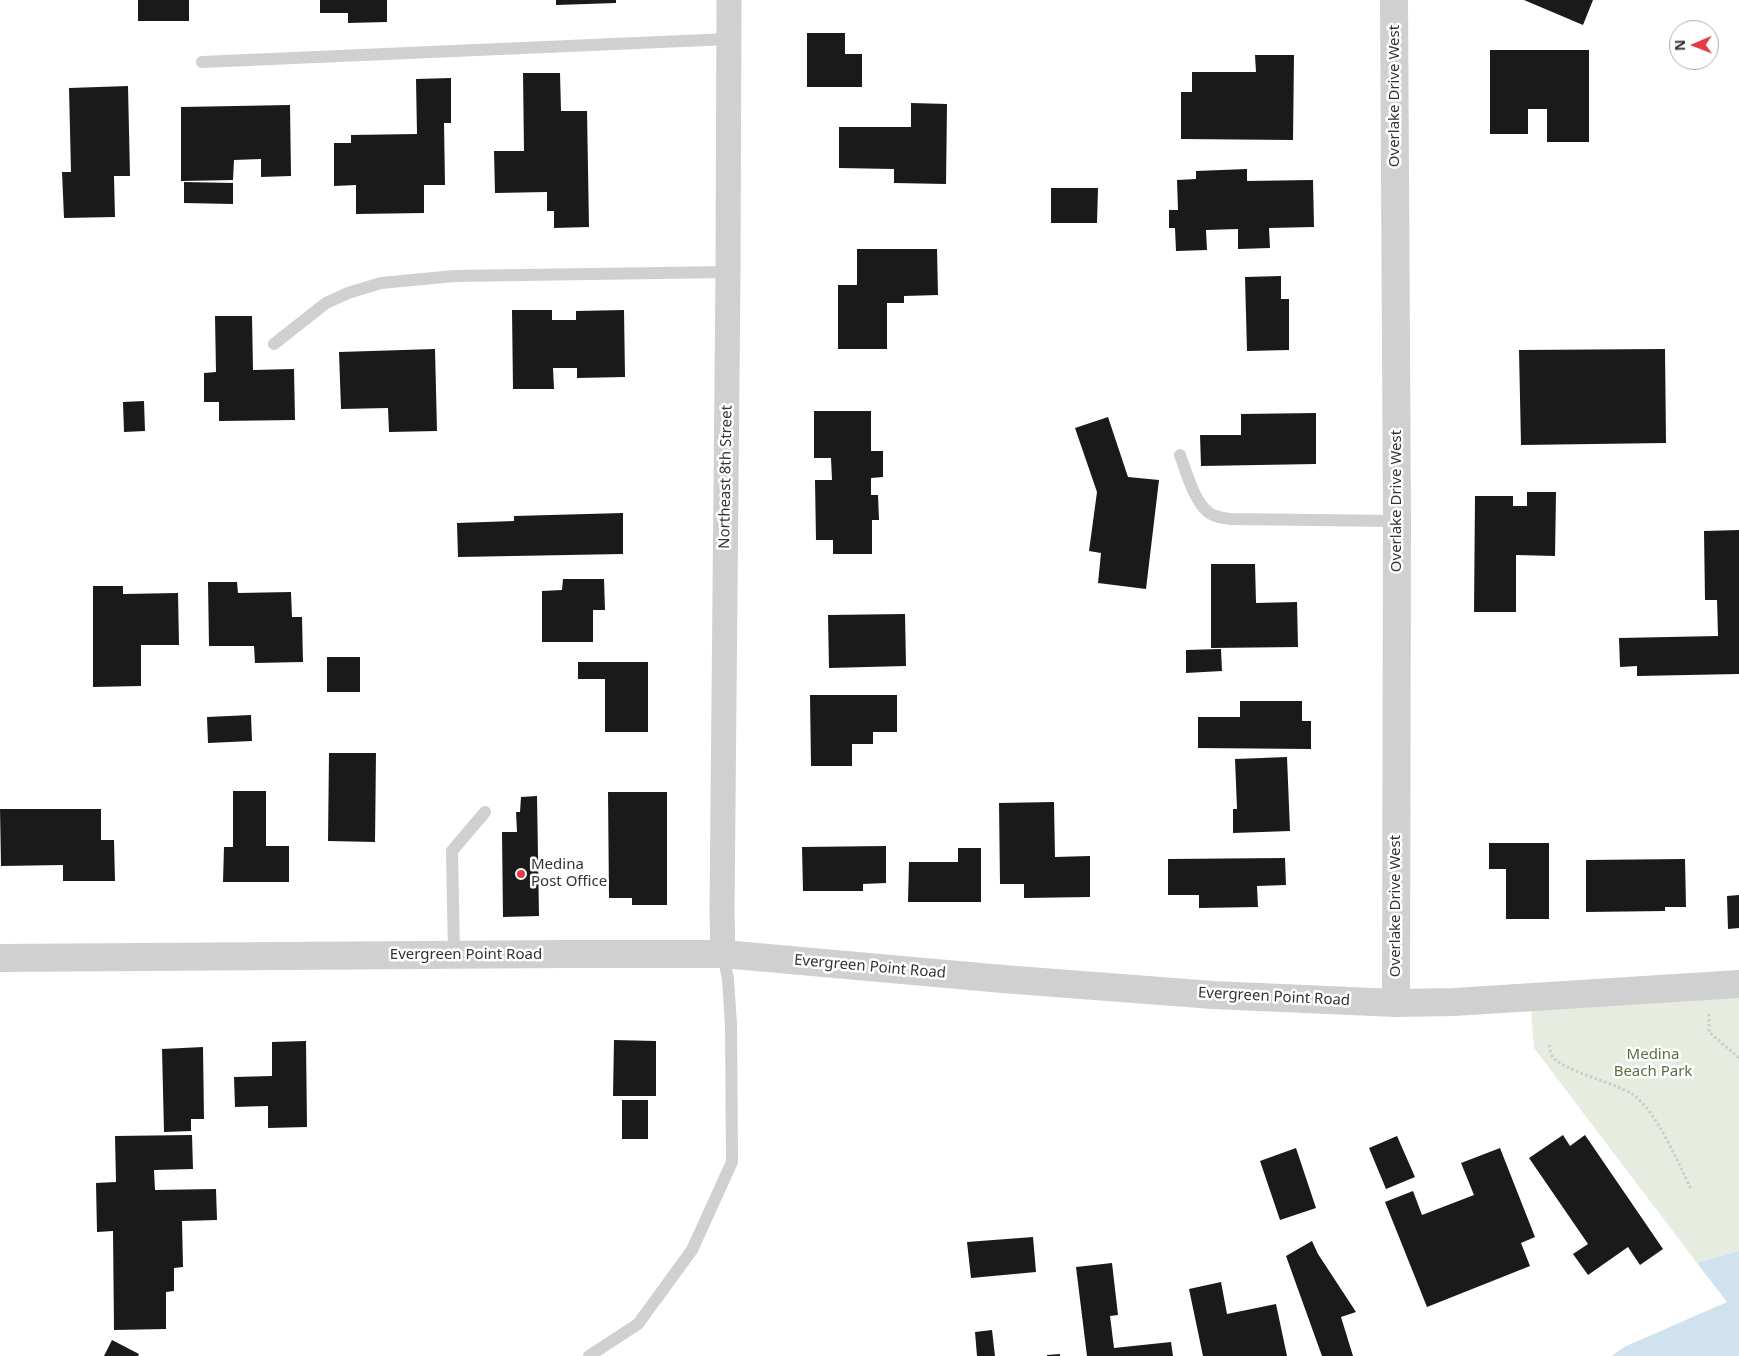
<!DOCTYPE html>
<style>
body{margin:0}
#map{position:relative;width:1739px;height:1356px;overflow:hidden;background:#fff;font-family:"Noto Sans",sans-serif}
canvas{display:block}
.north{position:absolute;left:1669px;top:20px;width:50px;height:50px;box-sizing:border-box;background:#fff;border:1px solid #adadad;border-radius:50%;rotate:269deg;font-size:14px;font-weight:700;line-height:20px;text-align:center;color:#333}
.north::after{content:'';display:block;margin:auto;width:18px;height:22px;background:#e63946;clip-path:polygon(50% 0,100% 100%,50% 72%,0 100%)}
</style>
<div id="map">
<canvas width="1739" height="1356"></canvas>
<div class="north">N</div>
</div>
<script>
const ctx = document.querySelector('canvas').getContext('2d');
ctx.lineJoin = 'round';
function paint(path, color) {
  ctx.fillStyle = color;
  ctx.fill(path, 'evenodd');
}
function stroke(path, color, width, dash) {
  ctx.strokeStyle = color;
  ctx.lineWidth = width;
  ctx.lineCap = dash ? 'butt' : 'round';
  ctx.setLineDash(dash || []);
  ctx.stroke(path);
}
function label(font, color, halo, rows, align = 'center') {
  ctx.font = font + ' "Noto Sans",sans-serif';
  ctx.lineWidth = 5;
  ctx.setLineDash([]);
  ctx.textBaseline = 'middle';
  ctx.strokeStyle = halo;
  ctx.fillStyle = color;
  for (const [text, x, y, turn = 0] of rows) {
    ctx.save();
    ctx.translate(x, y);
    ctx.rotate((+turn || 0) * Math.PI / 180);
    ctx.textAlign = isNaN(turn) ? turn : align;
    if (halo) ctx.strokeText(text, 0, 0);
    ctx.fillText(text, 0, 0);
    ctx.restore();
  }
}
const green = new Path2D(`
 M1739,973v278l-42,12 -163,-215 -5,-64z`);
const water = new Path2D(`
 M1739,1251v105h-127l12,-9 103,-45 -30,-39z`);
const building = new Path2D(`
 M138,0h51v21h-51z
 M320,0h67v22l-39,1v-10h-28z
 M556,0h60v3l-60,2z
 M1524,0h69l-10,25z
 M807,33h38v21h17v33h-55z
 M1490,50h99v92h-42v-33h-19v25h-38z
 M1255,55h39l-1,85 -112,-1v-47h11v-20h64z
 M523,73h37l1,38h26l2,116 -35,1v-17h-7v-19l-52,1 -1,-42h30z
 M451,78v45h-7l1,62h-21v28l-68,1v-29l-22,1v-43h17v-8l66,-1 -1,-55z
 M128,86l2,90h-16l1,41 -51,1 -2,-46h9l-2,-84z
 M911,103l36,1 -1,80 -52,-1v-14l-55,-1v-41h72z
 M290,105l1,71 -30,1v-18l-27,1 -1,20 -52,1v-74z
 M1247,169v12l66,-1 1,47 -45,1 1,20 -32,1v-20l-32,1 1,20 -31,1 -1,-23h-6v-18h9l-1,-30 19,-1v-8z
 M184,182l49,1v21l-49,-1z
 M1051,188h47l-1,35h-46z
 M857,249h80l1,46 -34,1v7h-17v46h-49v-64h19z
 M1281,276v23h8v51l-42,1 -2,-74z
 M512,310h40v10h24v-9l48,-1 1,67 -48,1v-10h-24l1,21h-41z
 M215,316h37l1,54 41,-1 1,51 -76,1v-19h-15v-29l12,-1z
 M435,349l2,82 -48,1 -1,-24 -47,1 -2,-57z
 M1665,349l1,94 -145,2 -2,-95z
 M144,401l1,30 -21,1 -1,-30z
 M814,411h57v40h12v26l-12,1v17h7l1,25h-7v34h-39v-14h-17l-1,-60h17l-1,-22h-17z
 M1316,413v51l-115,2 -1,-31h41v-21z
 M1108,417l20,60 31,3 -13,109 -48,-6 3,-30 -12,-2 8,-59 -22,-64z
 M1527,492h29l-1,64 -39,-1v57h-42l1,-116h38v10h14z
 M623,513v41l-165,3 -1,-34 57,-2v-5z
 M1739,530v144l-102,2v-10l-17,1 -1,-29 99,-2 -1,-36h-12l-1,-69z
 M1211,564h44l1,39 41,-1 1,45 -87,1z
 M563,579h41l1,31h-12v32h-51v-51l20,-1z
 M208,582h29l1,11 53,-1 1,25h10l1,45 -48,1 -1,-17h-45z
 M93,586h30v8l55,-1 1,52h-38v41l-48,1z
 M905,614l1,52 -77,2 -1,-53z
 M1221,649l1,22 -36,2v-23z
 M327,657h33v35h-33z
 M578,662h70v70h-43v-53h-27z
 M810,695h87v37h-24v12h-21v22h-41z
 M1240,701h62v20h9v28l-113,-1v-31h42z
 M251,715l1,26 -44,2 -1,-26z
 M329,753h47l-1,89 -47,-1z
 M1287,757l3,74 -57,2v-24h4l-2,-50z
 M233,791h33v55h23v36h-66l1,-35h9z
 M608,792h59v113h-35v-7h-23z
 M537,796l2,120 -36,1 -1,-85h15l-1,-20h4l1,-15z
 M1054,802l1,55 35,-1v41l-66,1v-14h-24l-1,-81z
 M0,809h101v31h13l1,41h-52v-16l-62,1z
 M1489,843h60v76h-43v-50h-17z
 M886,846v37l-23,1v7h-60l-1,-44z
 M958,848h23v54h-73l1,-40h49z
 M1285,858l1,27 -29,1 1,21 -59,1v-13h-31v-36z
 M1685,859l1,48h-21v4l-79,1v-52z
 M1739,895v33l-11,1 -1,-33z
 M614,1040l42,1v55h-43z
 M306,1041l1,86 -39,1v-22l-33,1 -1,-30 38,-1v-34z
 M203,1047l1,72h-13v12l-27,1 -2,-83z
 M622,1100h26v39h-26z
 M192,1135l1,34 -39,1 1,20 61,-1 1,31 -35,1 1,46 -9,1v23l-8,1v37l-52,1 -1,-99 -16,1 -1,-49 20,-1 -1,-46z
 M1563,1135l7,11 15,-11 78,114 -23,16 -12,-18 -40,28 -15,-21 15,-10 -59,-86z
 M1397,1136l18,41 -29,12 -17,-41z
 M1296,1148l20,60 -36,12 -20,-59z
 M1500,1148l35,89 -14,6 9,23 -103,41 -42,-105 28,-11 9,24 52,-20 -13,-32z
 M1033,1237l3,35 -65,6 -4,-36z
 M1312,1241l6,13 38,58 -15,5 12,39h-31l-36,-100z
 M1112,1263l6,52 -8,1 4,32 57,-6 2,14h-86l-11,-89z
 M1221,1282l6,32 49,-10 11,52h-84l-14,-67z
 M992,1330l3,26h-18l-2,-24z
 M112,1340l27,14 -1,2h-34z
 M1060,1354v2h-13v-1z`);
const path = new Path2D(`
 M1709,1014v18l30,26
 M1549,1045c1,3 1,8 3,11 10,15 62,26 80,38 25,17 45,67 59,95`);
const service = new Path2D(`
 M202,62l527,-23
 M274,344l52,-41 22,-10 33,-10 73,-7 274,-4
 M1180,455c6,16 14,46 28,57 6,5 15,6 23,7l166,2
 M454,955l-2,-104 33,-39
 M589,1356l49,-32 54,-74 40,-88 -1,-137 -3,-46 -5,-25`);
const minor = new Path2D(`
 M723,954l-1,-42 6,-640 1,-272`);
const tertiary = new Path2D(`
 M1394,0l3,521 -1,482
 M0,958l566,-4h157l280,25 210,16 183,8 58,-1 285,-18`);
const markers = [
 [521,874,5,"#e63946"]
];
const streetNames = [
 ["Overlake Drive West",1395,96,-90],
 ["Northeast 8th Street",726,477,-89],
 ["Overlake Drive West",1397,501,-90],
 ["Overlake Drive West",1396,906,-90],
 ["Evergreen Point Road",466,955],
 ["Evergreen Point Road",870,967,5],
 ["Evergreen Point Road",1274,997,3]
];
const poiNames = [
 ["Medina",531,865],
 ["Post Office",531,882]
];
const parkNames = [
 ["Medina",1653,1055],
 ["Beach Park",1653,1072]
];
paint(green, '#e6ecdf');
paint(water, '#cfe2ee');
paint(building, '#1a1a1a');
stroke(path, '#cdcdcd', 3, [2.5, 2.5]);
stroke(service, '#d0d0d0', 12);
stroke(minor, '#d0d0d0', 25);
stroke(tertiary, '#d0d0d0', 28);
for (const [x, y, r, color] of markers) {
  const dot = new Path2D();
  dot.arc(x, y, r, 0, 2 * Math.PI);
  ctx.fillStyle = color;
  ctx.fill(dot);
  stroke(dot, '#fff', 2);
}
label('15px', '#333', '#fff', streetNames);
label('15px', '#333', '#fff', poiNames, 'left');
label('15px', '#56703f', '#fff', parkNames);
</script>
